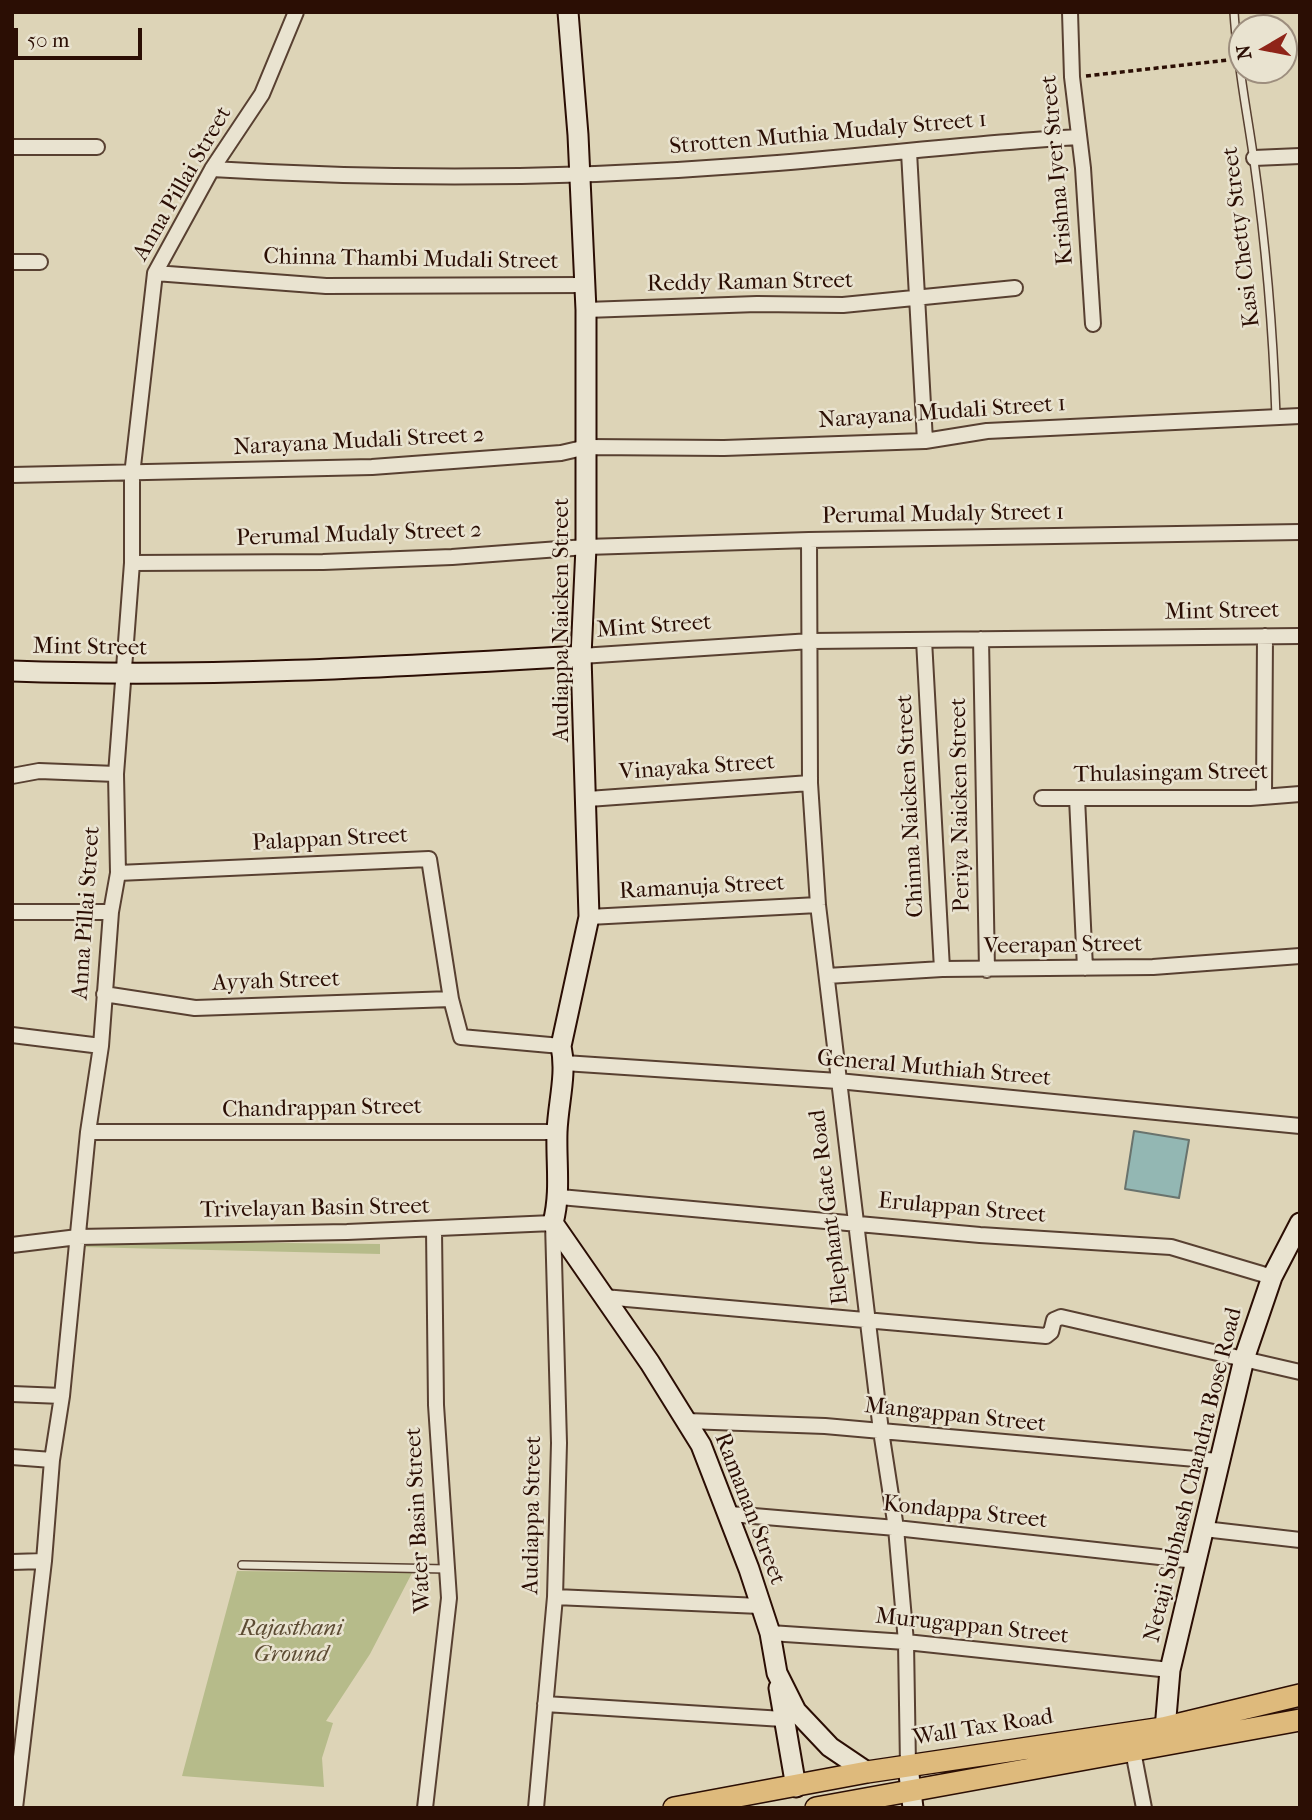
<!DOCTYPE html>
<style>
body{margin:0}
#map{position:relative;width:1312px;height:1820px;overflow:hidden;background:#ddd4b7;font-family:"IM FELL French Canon",serif}
canvas{display:block}
.frame{position:absolute;inset:0;border:14px solid #2b0e04;pointer-events:none}
.north{position:absolute;left:1228px;top:14px;width:70px;height:70px;box-sizing:border-box;background:#e9e3d0;border:2px solid #9d8e7e;border-radius:50%;rotate:260deg;font-size:19px;font-weight:700;line-height:28px;text-align:center;color:#2b0e04}
.north::after{content:'';display:block;margin:auto;width:24px;height:32px;background:#8f2418;clip-path:polygon(50% 0,100% 100%,50% 72%,0 100%)}
.scale{position:absolute;left:14px;top:28px;width:128px;height:32px;box-sizing:border-box;border:4px solid #2b0e04;border-top:0;padding-left:9px;font-size:21px;line-height:24px;white-space:nowrap;color:#2b0e04;-webkit-text-stroke:5px #e9e3d0;paint-order:stroke}
</style>
<div id="map">
<canvas width="1312" height="1820"></canvas>
<div class="frame"></div>
<div class="north">N</div>
<div class="scale">50 m</div>
</div>
<script>
const ctx = document.querySelector('canvas').getContext('2d');
ctx.lineJoin = 'round';
function paint(path, color) {
  ctx.fillStyle = color;
  ctx.fill(path, 'evenodd');
}
function stroke(path, color, width, dash) {
  ctx.strokeStyle = color;
  ctx.lineWidth = width;
  ctx.lineCap = dash ? 'butt' : 'round';
  ctx.setLineDash(dash || []);
  ctx.stroke(path);
}
function label(font, color, halo, rows, align = 'center') {
  ctx.font = font + ' "IM FELL French Canon",serif';
  ctx.lineWidth = 5;
  ctx.setLineDash([]);
  ctx.textBaseline = 'middle';
  ctx.strokeStyle = halo;
  ctx.fillStyle = color;
  for (const [text, x, y, turn = 0] of rows) {
    ctx.save();
    ctx.translate(x, y);
    ctx.rotate((+turn || 0) * Math.PI / 180);
    ctx.textAlign = isNaN(turn) ? turn : align;
    if (halo) ctx.strokeText(text, 0, 0);
    ctx.fillText(text, 0, 0);
    ctx.restore();
  }
}
const green = new Path2D(`
 M102,1241l278,3v10l-298,-7z
 M237,1571l175,2 -42,81 -44,67 7,2 -11,35 2,29 -142,-11z`);
const water = new Path2D(`
 M1134,1131l55,9 -10,58 -54,-9z`);
const path = new Path2D(`
 M1086,76l142,-16`);
const lane = new Path2D(`
 M1234,12c3,51 13,99 20,149 12,85 19,169 22,255
 M242,1565l205,4`);
const street = new Path2D(`
 M1070,12l2,65 11,91 10,156
 M12,147h85
 M909,152l16,289
 M1254,158l46,-2
 M212,169c179,11 360,10 539,-4 110,-8 218,-22 328,-28
 M12,262h28
 M155,273l171,13 257,-1
 M586,310l171,-6 86,1 172,-17
 M12,475l360,-8 189,-14 26,-6 137,1 201,-7 62,-10 313,-15
 M809,540l1,243 8,122 63,526 15,97 10,114 2,124
 M132,563l191,-1 129,-5 134,-10 223,-7 491,-8
 M981,639l6,331
 M924,640l18,329
 M581,656l230,-15 489,-5
 M12,776l27,-5 77,3
 M1264,796l1,-160
 M1042,798h208l50,-4
 M1077,798l8,170
 M588,799l222,-16
 M118,873l311,-14 22,140 10,38 100,9
 M12,912h99
 M589,917l229,-12
 M827,976l115,-7 211,-2 147,-11
 M104,994l91,14 256,-9
 M12,1035l89,11
 M564,1063l274,18 462,45
 M88,1132h469
 M560,1197l420,38 191,12 101,30
 M12,1245l66,-8 269,-5 206,-9 6,220 -4,154 -19,211
 M604,1297l442,39 5,-4 3,-12 7,-3 239,55
 M12,1394l50,2
 M687,1421l138,5 393,35
 M12,1457l40,3
 M730,1514l166,14 300,33
 M1204,1529l96,11
 M12,1562l32,-1
 M555,1597l205,9
 M770,1633l136,9 264,28
 M545,1704l238,15
 M1133,1751l11,57
 M15,1808l29,-247 8,-101 10,-64 26,-264 13,-86 10,-134 7,-39 -2,-99 16,-211v-88l23,-202 57,-104 50,-75 34,-82
 M425,1808l24,-210 -13,-193 -2,-176`);
const secondary = new Path2D(`
 M568,12l10,123 8,175v237l-5,109 8,261 -28,129c6,29 -3,57 -4,86 -1,32 4,60 -4,91l97,140 51,82 48,124 21,64 7,40 19,38 34,36 37,25
 M12,671c191,7 379,-4 569,-15
 M779,1688l17,99
 M1164,1741l6,-71 74,-311 28,-82 28,-54
 M908,1766l5,42`);
const primary = new Path2D(`
 M674,1808l193,-36 296,-44 137,-33
 M816,1808l484,-88`);
const streetNames = [
 ["Strotten Muthia Mudaly Street 1",828,134,-5],
 ["Krishna Iyer Street",1058,170,-95],
 ["Anna Pillai Street",183,184,-60],
 ["Kasi Chetty Street",1242,237,-97],
 ["Chinna Thambi Mudali Street",411,260,1],
 ["Reddy Raman Street",750,283,-1],
 ["Narayana Mudali Street 1",942,413,-4],
 ["Narayana Mudali Street 2",359,442,-3],
 ["Perumal Mudaly Street 1",943,515,-1],
 ["Perumal Mudaly Street 2",359,535,-2],
 ["Mint Street",1222,612,-1],
 ["Audiappa Naicken Street",562,620,-90],
 ["Mint Street",654,627,-4],
 ["Mint Street",90,648,1],
 ["Vinayaka Street",697,768,-4],
 ["Thulasingam Street",1171,774,-1],
 ["Periya Naicken Street",961,805,-91],
 ["Chinna Naicken Street",911,806,-93],
 ["Palappan Street",330,840,-3],
 ["Ramanuja Street",702,888,-3],
 ["Anna Pillai Street",87,913,-86],
 ["Veerapan Street",1063,946,-1],
 ["Ayyah Street",276,982,-2],
 ["General Muthiah Street",934,1069,5],
 ["Chandrappan Street",322,1109,-1],
 ["Elephant Gate Road",830,1207,-97],
 ["Trivelayan Basin Street",315,1209,-1],
 ["Erulappan Street",962,1209,5],
 ["Mangappan Street",955,1416,6],
 ["Netaji Subhash Chandra Bose Road",1194,1475,-76],
 ["Ramanan Street",749,1509,69],
 ["Kondappa Street",965,1513,6],
 ["Audiappa Street",533,1515,-89],
 ["Water Basin Street",419,1520,-93],
 ["Murugappan Street",972,1627,6],
 ["Wall Tax Road",983,1728,-9]
];
const parkNames = [
 ["Rajasthani",291,1629],
 ["Ground",291,1655]
];
paint(green, '#b6bb8a');
paint(water, '#93b7b3');
stroke(water, '#69736d', 2);
stroke(lane, '#584031', 10);
stroke(street, '#584031', 18);
stroke(secondary, '#2b0e04', 23);
stroke(primary, '#2b0e04', 24);
stroke(path, '#2b0e04', 3.5, [5, 3.5]);
stroke(lane, '#e9e3d0', 7);
stroke(street, '#e9e3d0', 14);
stroke(secondary, '#e9e3d0', 19);
stroke(primary, '#deba7c', 21);
label('23px', '#2b0e04', '#e9e3d0', streetNames);
label('italic 23px', '#5c4b33', '#e9e3d0', parkNames);
</script>
